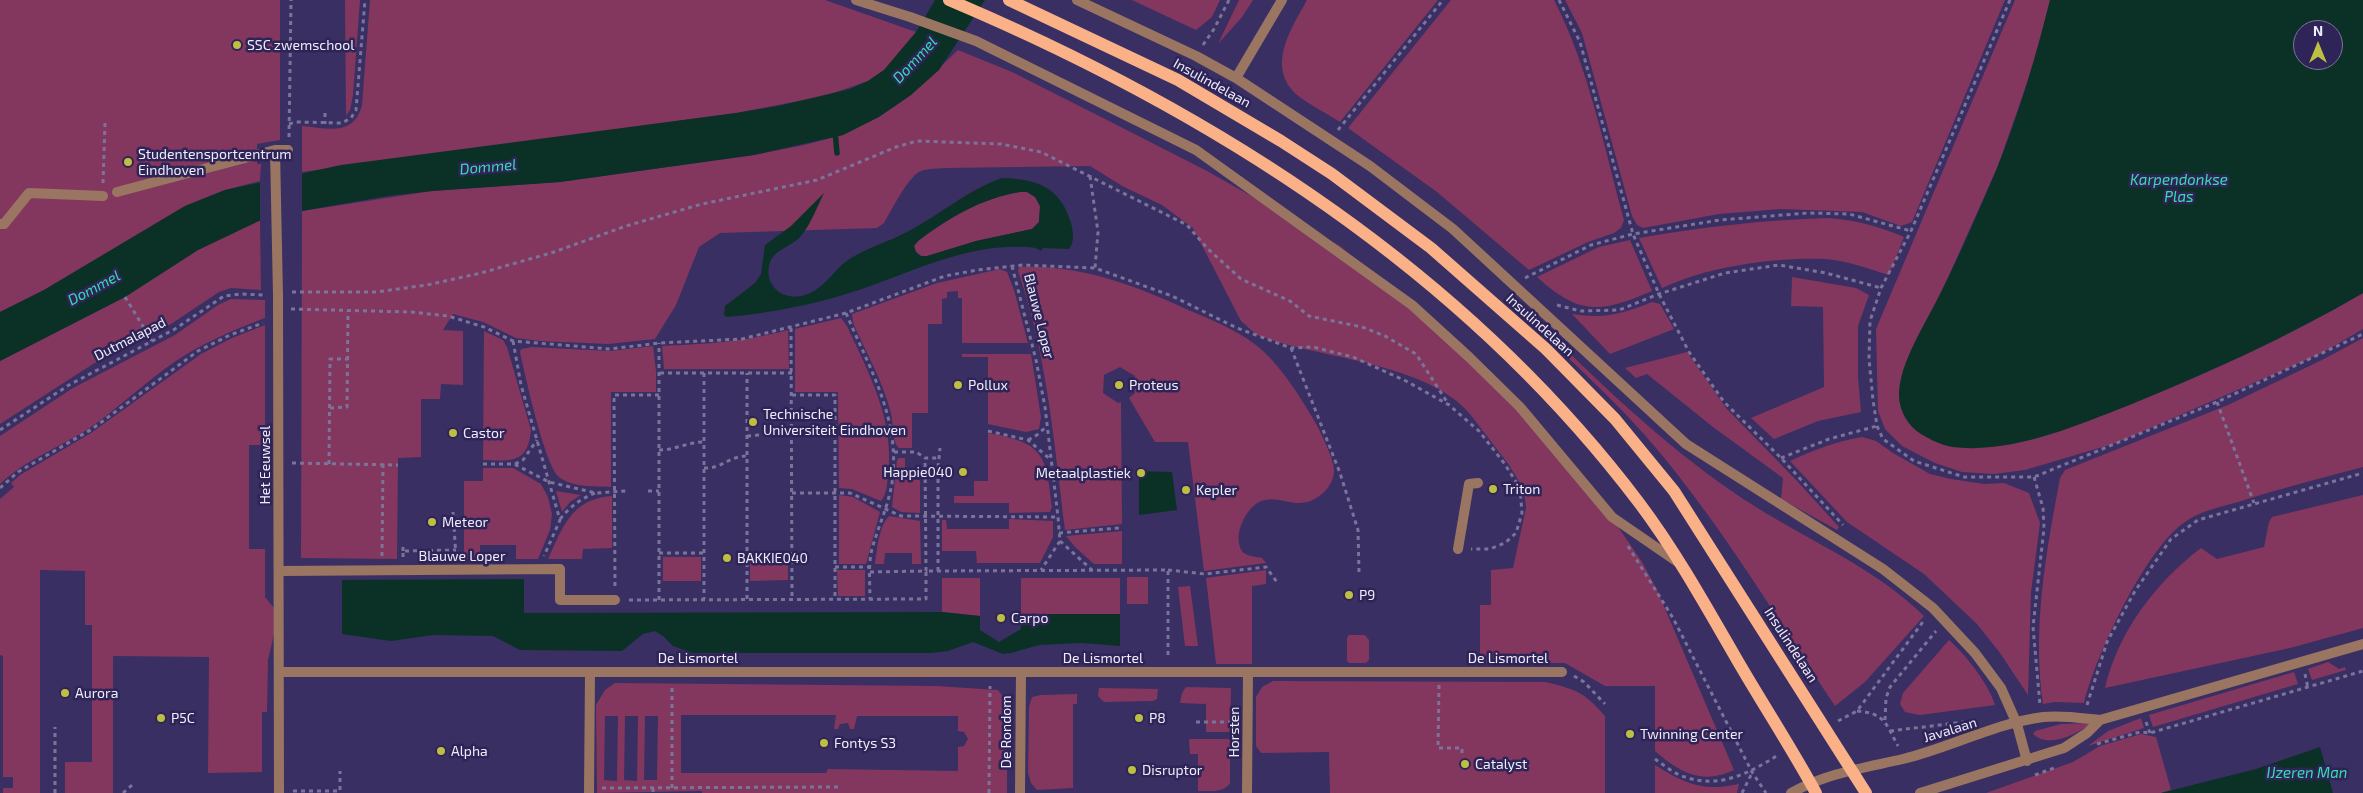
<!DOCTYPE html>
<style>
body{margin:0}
#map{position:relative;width:2363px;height:793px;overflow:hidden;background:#392f63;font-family:"Exo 2",sans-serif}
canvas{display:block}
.north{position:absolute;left:2293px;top:20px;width:50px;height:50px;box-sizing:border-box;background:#2f2457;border:1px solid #7b7498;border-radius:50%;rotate:0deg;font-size:14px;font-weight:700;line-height:20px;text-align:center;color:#eeedfa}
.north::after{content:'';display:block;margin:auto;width:18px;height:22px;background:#bebf42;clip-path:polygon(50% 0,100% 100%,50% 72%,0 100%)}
</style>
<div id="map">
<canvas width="2363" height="793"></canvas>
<div class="north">N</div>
</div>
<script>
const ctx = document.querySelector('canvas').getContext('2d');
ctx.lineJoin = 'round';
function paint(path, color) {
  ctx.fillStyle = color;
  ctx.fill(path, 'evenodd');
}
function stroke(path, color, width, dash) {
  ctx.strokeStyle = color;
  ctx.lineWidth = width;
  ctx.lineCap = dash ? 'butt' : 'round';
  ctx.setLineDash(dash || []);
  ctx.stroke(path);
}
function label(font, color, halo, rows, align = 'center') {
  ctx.font = font + ' "Exo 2",sans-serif';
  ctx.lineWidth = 5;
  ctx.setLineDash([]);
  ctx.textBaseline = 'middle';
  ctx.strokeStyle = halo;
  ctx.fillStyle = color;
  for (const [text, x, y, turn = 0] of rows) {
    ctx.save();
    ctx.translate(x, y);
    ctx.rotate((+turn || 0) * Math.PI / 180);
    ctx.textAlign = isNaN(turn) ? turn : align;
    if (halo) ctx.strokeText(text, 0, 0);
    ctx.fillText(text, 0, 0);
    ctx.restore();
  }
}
const green = new Path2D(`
 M0,0h280v140l-23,4v20h4l-1,17 -35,9 -40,16 -141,84 -44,22z
 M345,0h15l-7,95 -3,15 -4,6z
 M370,0h455l91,32 -32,38 -16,11 -43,15 -89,17 -434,59v-46c25,2 52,11 60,-21z
 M1132,0h88l-8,17 -16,13z
 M1239,0h14l-11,17 -24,27z
 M1307,0h131l-98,122c-12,-8 -40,-22 -48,-32 -24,-28 1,-64 15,-90z
 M1451,0h103c35,68 50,147 70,220l-3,8 -7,5 -26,9 -59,28 -92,-78 -89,-64z
 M1565,0h440l-93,222 -11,4 -39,-14 -81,-3 -62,5 -76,14 -6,-3 -5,-9 -50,-183z
 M2015,0h35l-14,57 -38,109 -57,127 -22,43 -18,46 82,65c54,-7 104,-26 155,-46 78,-31 153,-66 225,-108v36l-41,24 -206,90 -91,27 -31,4 -32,-2 -27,-9 -33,-17 -17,-17 -7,-18 -2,-82z
 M958,50l54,22 95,48 100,51 133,75 57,47 81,72 132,150 32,47 15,28 77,180c-32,15 -54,3 -79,-19v-65h-50l-40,-23h-85v-58h11v-35l22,-2 13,-60 -1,-10 -5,-15 -11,-18 -39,-51c-44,-52 -151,-55 -213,-79l-16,-14 -48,-93 -31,-23 -38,-18 -34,-21 -145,2c-7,1 -16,0 -24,3 -12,4 -30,40 -37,52l-7,5 -157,5 -21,14 -23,58 -21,34 -47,5 -68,-3 -24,-3 -33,-16 -30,-8 -10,16 20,1v54l-22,-1 -1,15h-19v58l-23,1 -1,101 -96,-1 1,-347 130,-20 128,-9 194,-27 50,-10 39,-10 35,-18 33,-22z
 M1020,192h7l8,5 5,9 -1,16 -7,7 -56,12 -49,15h-6l-5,-4 -2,-6 4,-5c30,-23 64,-43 102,-49z
 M1828,218c28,2 50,8 76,19l-15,38c-20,-6 -41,-14 -63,-16 -51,-2 -117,7 -164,29l-23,-50c65,-11 122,-18 189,-20z
 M260,220l1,70 -30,-2 -12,4 -51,34 -75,38 -93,60v-63l125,-64 73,-47z
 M1630,240l22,51c-51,22 -72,25 -115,-14l62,-30z
 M1019,267c63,-3 119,20 174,45 24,10 50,21 69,38 21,19 38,47 52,70 6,11 19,37 20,49 1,18 -18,34 -34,34 -14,0 -28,-8 -41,-1 -13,7 -27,33 -17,49 3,5 15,6 20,7l4,5 -62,8 -16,-129h-33l-26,-44 6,-5v-17l-15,-9 -16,8 -1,18 15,10 3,-1 1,122 -57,6c-11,-87 -18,-176 -47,-259z
 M1000,269l7,3 7,18 14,53h-66v-45h-4v-7l-11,1v6l-5,1v25h-14v89h-16v35h-13c-8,-8 -5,-23 -8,-34 -7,-31 -25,-61 -38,-91l-1,-9 85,-31z
 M1792,277l64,11 13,7 -11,31v51l3,35 -43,9 -44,18 -23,-21 73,-31 -1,-80 -32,-1z
 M231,299l34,1v18c-31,12 -61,24 -89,43 -30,20 -56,46 -85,66 -30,20 -65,32 -91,57v-48l73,-48 102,-53 43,-30z
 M1652,302l8,2 14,25 -64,25 -38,-40c33,5 50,0 80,-12z
 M841,318l6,8c22,48 48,94 41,149 -1,8 -1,19 -7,26l-29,-12 -13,-1 -1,-96h-43v-63z
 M265,325v120h-16v104h16v48l9,11v26l-6,26 -1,52h-5v60l-54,1 1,-116 -96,-1v137h-48v-31h27v-137h-7v-54l-45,-1v223h-37v-5h10v-11h-10v-121l-3,-1v-156l14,-12 -3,-4 9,-8 71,-42 110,-79 31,-16z
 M788,330l1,39h-125l-2,-23c46,-2 81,-4 126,-16z
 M484,331l19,9 4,7 24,83c-3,34 -20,31 -48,30z
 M2363,338v129c-42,11 -84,22 -125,35 -17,5 -35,8 -50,18 -41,24 -93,137 -104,183l-29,-1 -12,2c-11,-76 3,-151 17,-226l5,-8 163,-65 94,-45z
 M1561,345c61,59 123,117 195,162 57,36 119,61 168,109l-59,66 -30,24c-58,-88 -112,-178 -179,-258 -30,-36 -65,-68 -98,-100z
 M653,346l3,25v21h-45v95c-17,-1 -38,1 -52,-10 -14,-11 -34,-102 -39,-125l1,-3 11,-2 78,4z
 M1687,352l39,56 72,74 41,45 -2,3 -56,-31 2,-21 -70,-51 -66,-53 -11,4 -11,-10z
 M962,354h69l10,63 -2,12 -13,3 -38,-8v-67h-26z
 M988,433c56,10 58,21 64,74l-2,5 -41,1v-10h-55v-7h20v-15h14z
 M1862,437l14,4 17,12 37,21 21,5 33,5 20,-1 25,10 11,30 -9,69 -3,103 -28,-42 -23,-29 -53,-50 -77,-52 -57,-61c23,-11 47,-20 72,-24z
 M899,458h6v22h15v33l-19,-1 -9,-5 5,-47z
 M483,468h30l28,16 7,13 4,17 -2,16 -12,29h-22v-14h-36v14h-16v-78h19z
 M556,491l25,4 -11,7 -8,10z
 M839,495l14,2 27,15 -14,52h-27z
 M2363,495v133l-73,20 -185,40c13,-56 51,-106 96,-140l16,11 47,-12 5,-25 3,-5z
 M612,496v52l-29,1 -1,10h-34c15,-32 23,-60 64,-63z
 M889,516l31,5 1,43h-9v-11h-27l-1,11h-9c2,-15 4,-38 14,-48z
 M1009,519l44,2v16l-13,26h-63l-1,-12h-34v-31h4l1,9h62z
 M1122,531v33h-28l-19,-17 -9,-11z
 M750,556h38v24l-38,1z
 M663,557h38v24h-38z
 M837,570h28v26h-27z
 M1266,570v14l-14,2v78h-36l-10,-86z
 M1127,577h21v27h-21z
 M942,578h38v38l-38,-4z
 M1021,578h99v36h-99z
 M1190,586l8,60h-13l-7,-59z
 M1349,635h16l4,5v20l-3,3h-17l-2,-2v-23z
 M1949,640c16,14 40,44 46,65l-75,10 -15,-3 -5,-8 3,-11z
 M2328,662l11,7 6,-2 1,3 -34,10 -4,-11z
 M2294,672l4,12 -145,43 -4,-12z
 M1273,681l272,1c31,7 39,10 60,34v77h-275l-1,-41 -68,1 -5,-7v-49l6,-10z
 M615,683l321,3 62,4 8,11 1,8v84h-305v-2l-105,2 -1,-88 9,-15zM681,715h155l-2,14h4l2,-5 8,-1 2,6h4l3,-13h101v15l6,1 4,7 -4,7 -6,1v24l-130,-2 -2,4h-145zM605,716h13l-1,65 -13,-1zM625,716h13l-1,65 -13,-1zM645,716h13l-1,64h-13z
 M1186,687l45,1 -1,44h-24v-28l-26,-1 2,-10z
 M1099,688l59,1 -1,10 -4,2 -49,1 -6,-6z
 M1077,694v10h-4v84l-36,2 -6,-7 -3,-10 1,-66 3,-10 9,-2z
 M2141,718l3,10 -56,18 20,-15z
 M2088,723l3,1c-15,10 -42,25 -58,10l2,-3 26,-7z
 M2141,734l15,3 15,53 -10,3h-175l87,-31 27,-16z
 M1189,739h41v44c-6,10 -21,8 -32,8v-37h-8z
 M1655,765c31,19 47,27 84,19l-2,9h-82z`);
const water = new Path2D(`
 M935,0h50l-46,70 -28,25 -32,22 -36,18 -89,20 -194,27 -128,9 -44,5 -86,15 -43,10 -61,29 -73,47 -125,64v-49l44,-22 141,-84 40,-16 116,-25 395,-52 42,-7 72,-17 18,-8 16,-11 32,-38z
 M2050,0h313v293c-76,44 -155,80 -236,113 -54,21 -116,48 -175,41 -11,-2 -21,-7 -31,-13 -13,-8 -22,-23 -22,-39 0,-32 27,-72 41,-101 21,-41 39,-84 57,-126 22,-54 39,-112 53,-168zM2303,30h30v30h-30z
 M1002,178c36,1 58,9 69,45 2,8 4,18 -2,26l-26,-1 -2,3c-4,-4 -12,-4 -18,-4 -68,-3 -130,36 -194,52 -34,9 -67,15 -102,18l-3,-2 1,-9 30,-23 6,-9 4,-29 26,-19 33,-33c-7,14 -13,31 -23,43 -10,12 -29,13 -32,30 -4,20 14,34 32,30 22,-4 31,-25 47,-36 18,-12 40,-18 59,-28 33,-17 59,-41 95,-54zM1020,192h7l8,5 5,9 -1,16 -7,7 -56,12 -49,15h-6l-5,-4 -2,-6 4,-5c30,-23 64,-43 102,-49z
 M1139,471l33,1 5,38 -38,5z
 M524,579v34l418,-1 38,4v14l19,12 22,-13v-15h99v32l-39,-3 -42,2 -28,8 -8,1 -30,-12 -25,9 -17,2h-239l-19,-7 -10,-10 -8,-5 -12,3 -21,17 -102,-1 -27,-14 -60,-1 -42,6 -49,-7v-54z
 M2320,747l13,46h-172l95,-24z`);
const pier = new Path2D(`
 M302,170v43l-42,10v-44z`);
const stream = new Path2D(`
 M835,131l2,22`);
const path = new Path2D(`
 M1559,0l21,42 53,192 26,60 30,58 35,50 57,56 62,67
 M2010,0l-99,231 -30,57 -11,33 -1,38 4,41 4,26 6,13 31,22 50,16h70l183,-75 146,-68
 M1203,45l11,-16 15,-29
 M325,113v11
 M289,124l7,-2 46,1 9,-5 5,-8 9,-110
 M1338,130l105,-130
 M289,137l2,-137
 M1090,176l8,56 -3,36
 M103,183l2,-60
 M1012,266l24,94 9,47 13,110 2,24 -19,29
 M1525,278l66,-33 42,-11 87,-14 88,-7 41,1 62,17
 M292,292h84l51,-7 54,-12 73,-21 72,-26 76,-22 115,-24 79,-33 21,-6 84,3 40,8 146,73 20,23 34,31 49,22 19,15 53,11 23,9 31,18 33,51
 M125,297l27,44
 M1557,305l23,6 39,-1 40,-16 66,-21 54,-8 47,8 55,15
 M291,309l120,3 37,4 36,11 29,14 97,8 49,-6 83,-4 104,-26 99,-37 32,-6 46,-5 72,3 77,28 65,32 54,20 22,-1 40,10 53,24 43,24 30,26 25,32 16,25 2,25 -6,20 -11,10 -15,6h-19
 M846,313c24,57 55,106 46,170 -4,24 -14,44 -20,66 -4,16 -2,34 -2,50
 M791,328l1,271
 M513,341l8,44 39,135 -16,36
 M1291,348l49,125 18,57 1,42
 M660,373h132
 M704,373v226
 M792,395h43v204
 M2217,402l37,101
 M330,408l17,-1 1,-96
 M0,430l69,-45 106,-56 49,-33 16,-2 24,1
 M988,431l40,9 23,20
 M747,436c16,0 29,-8 45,-8
 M1028,440l9,-5 10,-9
 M659,450c16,0 29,-8 45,-8
 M894,452h22l9,6h13
 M1781,458l48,-19 48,-13
 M292,463l106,2
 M329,464l1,-105h18
 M483,464h31l35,18 47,11 30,-2
 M515,464l8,-4 14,-20
 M704,468c18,1 25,-12 43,-12
 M2034,477l9,31 1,20 -11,99 7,78
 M0,488l18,-16 74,-43 106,-78 32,-16 33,-12
 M648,491h11
 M792,493h58l51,23 157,1
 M453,512l3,45
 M560,519c10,-12 20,-20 35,-26
 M1059,533l60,-5
 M1060,541l32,29
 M1628,546l45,72 79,154 14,21
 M403,551v-7
 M659,553h45
 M382,556l1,-92
 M403,557v-6l53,-1
 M835,567h35
 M1168,570l37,4 61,-7 11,15
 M938,571v-103l2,-20
 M870,572l56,-1 -1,-113
 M615,586l-1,-191h46
 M747,599v-226
 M629,600l297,-1v-28l242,-1v88
 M659,600v-257
 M2305,674l3,14
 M1574,676l10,6 21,22
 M1439,685l-1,63h24v5
 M2087,705l20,-63 28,-51 36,-52 27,-19 165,-47
 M1857,711c28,2 29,13 41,35
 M1885,720l1,-22 4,-11 46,-56
 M1838,721l19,-10 68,-92
 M1196,722h38
 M2146,722l4,11
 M1890,731l74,-9
 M2097,744l43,-12 10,1 213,-62
 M1655,759c9,6 19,15 30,18 34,12 65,-4 93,-22
 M2035,775l22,-8
 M602,788l237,-1
 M653,788v5
 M672,788v-103
 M293,791h47v-20
 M55,793v-66
 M123,793l9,-8
 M989,793l1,-107
 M1742,793l10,-20`);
const lane = new Path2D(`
 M117,192l158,-42
 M0,224h4l25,-31 74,3
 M278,296l-3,-146h13
 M1458,549l11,-65 9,-1
 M279,571l281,-2v31h55
 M589,793l1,-121`);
const street = new Path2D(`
 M856,0l54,17 66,24 220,109 216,155 57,52 51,50 92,110 67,46
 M1077,0l119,56 40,22 134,88 83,63 233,215 197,125 50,39 42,45 26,35 16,36 10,37
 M1236,78l46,-78
 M278,296l1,497
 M279,672h1283
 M1020,793l1,-121
 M1247,793l1,-121
 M1791,793c36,-20 73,-25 112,-34 46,-11 93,-36 140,-42 19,-2 38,1 57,3l263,-76
 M1920,793l144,-45 23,-15 13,-13`);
const primary = new Path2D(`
 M949,0c265,112 516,272 691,504 36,48 66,102 96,154 26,45 55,89 80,135
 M1009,0l169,80 103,61 51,33 99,74 115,101 69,70 59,72 192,302`);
const markers = [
 [237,45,5,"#bebf42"],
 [128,162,5,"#bebf42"],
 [958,385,5,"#bebf42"],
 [1119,385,5,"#bebf42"],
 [753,422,5,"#bebf42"],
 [453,433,5,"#bebf42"],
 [963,472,5,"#bebf42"],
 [1141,473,5,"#bebf42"],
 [1493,489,5,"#bebf42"],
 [1186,490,5,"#bebf42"],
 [432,522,5,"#bebf42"],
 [727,558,5,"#bebf42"],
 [1349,595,5,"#bebf42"],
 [1001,618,5,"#bebf42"],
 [65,693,5,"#bebf42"],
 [161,718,5,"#bebf42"],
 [1139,718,5,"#bebf42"],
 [1630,734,5,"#bebf42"],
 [824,743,5,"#bebf42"],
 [441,751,5,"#bebf42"],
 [1465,764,5,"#bebf42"],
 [1132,770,5,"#bebf42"]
];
const poiNames = [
 ["SSC zwemschool",247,45],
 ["Studentensportcentrum",138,154],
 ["Eindhoven",138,170],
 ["Pollux",968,385],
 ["Proteus",1129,385],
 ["Technische",763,414],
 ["Universiteit Eindhoven",763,430],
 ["Castor",463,433],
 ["Happie040",953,472,"right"],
 ["Metaalplastiek",1131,473,"right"],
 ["Triton",1503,489],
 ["Kepler",1196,490],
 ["Meteor",442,522],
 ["BAKKIE040",737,558],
 ["P9",1359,595],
 ["Carpo",1011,618],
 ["Aurora",75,693],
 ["P5C",171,718],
 ["P8",1149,718],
 ["Twinning Center",1640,734],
 ["Fontys S3",834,743],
 ["Alpha",451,751],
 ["Catalyst",1475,764],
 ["Disruptor",1142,770]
];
const streetNames = [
 ["Insulindelaan",1212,83,29],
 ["Blauwe Loper",1039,316,76],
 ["Insulindelaan",1540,325,42],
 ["Dutmalapad",130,339,-27],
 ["Het Eeuwsel",265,465,-90],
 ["Blauwe Loper",462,556],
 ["Insulindelaan",1791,645,57],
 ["De Lismortel",698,658],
 ["De Lismortel",1103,658],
 ["De Lismortel",1508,658],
 ["Javalaan",1950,730,-17],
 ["De Rondom",1006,732,-90],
 ["Horsten",1234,732,-90]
];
const waterNames = [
 ["Dommel",915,60,-47],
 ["Dommel",488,167,-5],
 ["Karpendonkse",2179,180],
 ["Plas",2179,197],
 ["Dommel",94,288,-28],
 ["IJzeren Man",2307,773]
];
paint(green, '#83375f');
paint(water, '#0b3126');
paint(pier, '#392f63');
stroke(stream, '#0b3126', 5.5);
stroke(path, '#7b749a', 3, [4, 4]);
stroke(lane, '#9a7662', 10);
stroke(street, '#9a7662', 10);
stroke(primary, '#fab188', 12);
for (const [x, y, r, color] of markers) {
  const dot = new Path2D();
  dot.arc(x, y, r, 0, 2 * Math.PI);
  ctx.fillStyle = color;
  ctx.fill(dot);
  stroke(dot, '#2f2457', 2);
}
label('14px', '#eeedfa', '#2f2457', poiNames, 'left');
label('14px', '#eeedfa', '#2f2457', streetNames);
label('italic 15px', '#33deb0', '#2f2457', waterNames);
</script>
